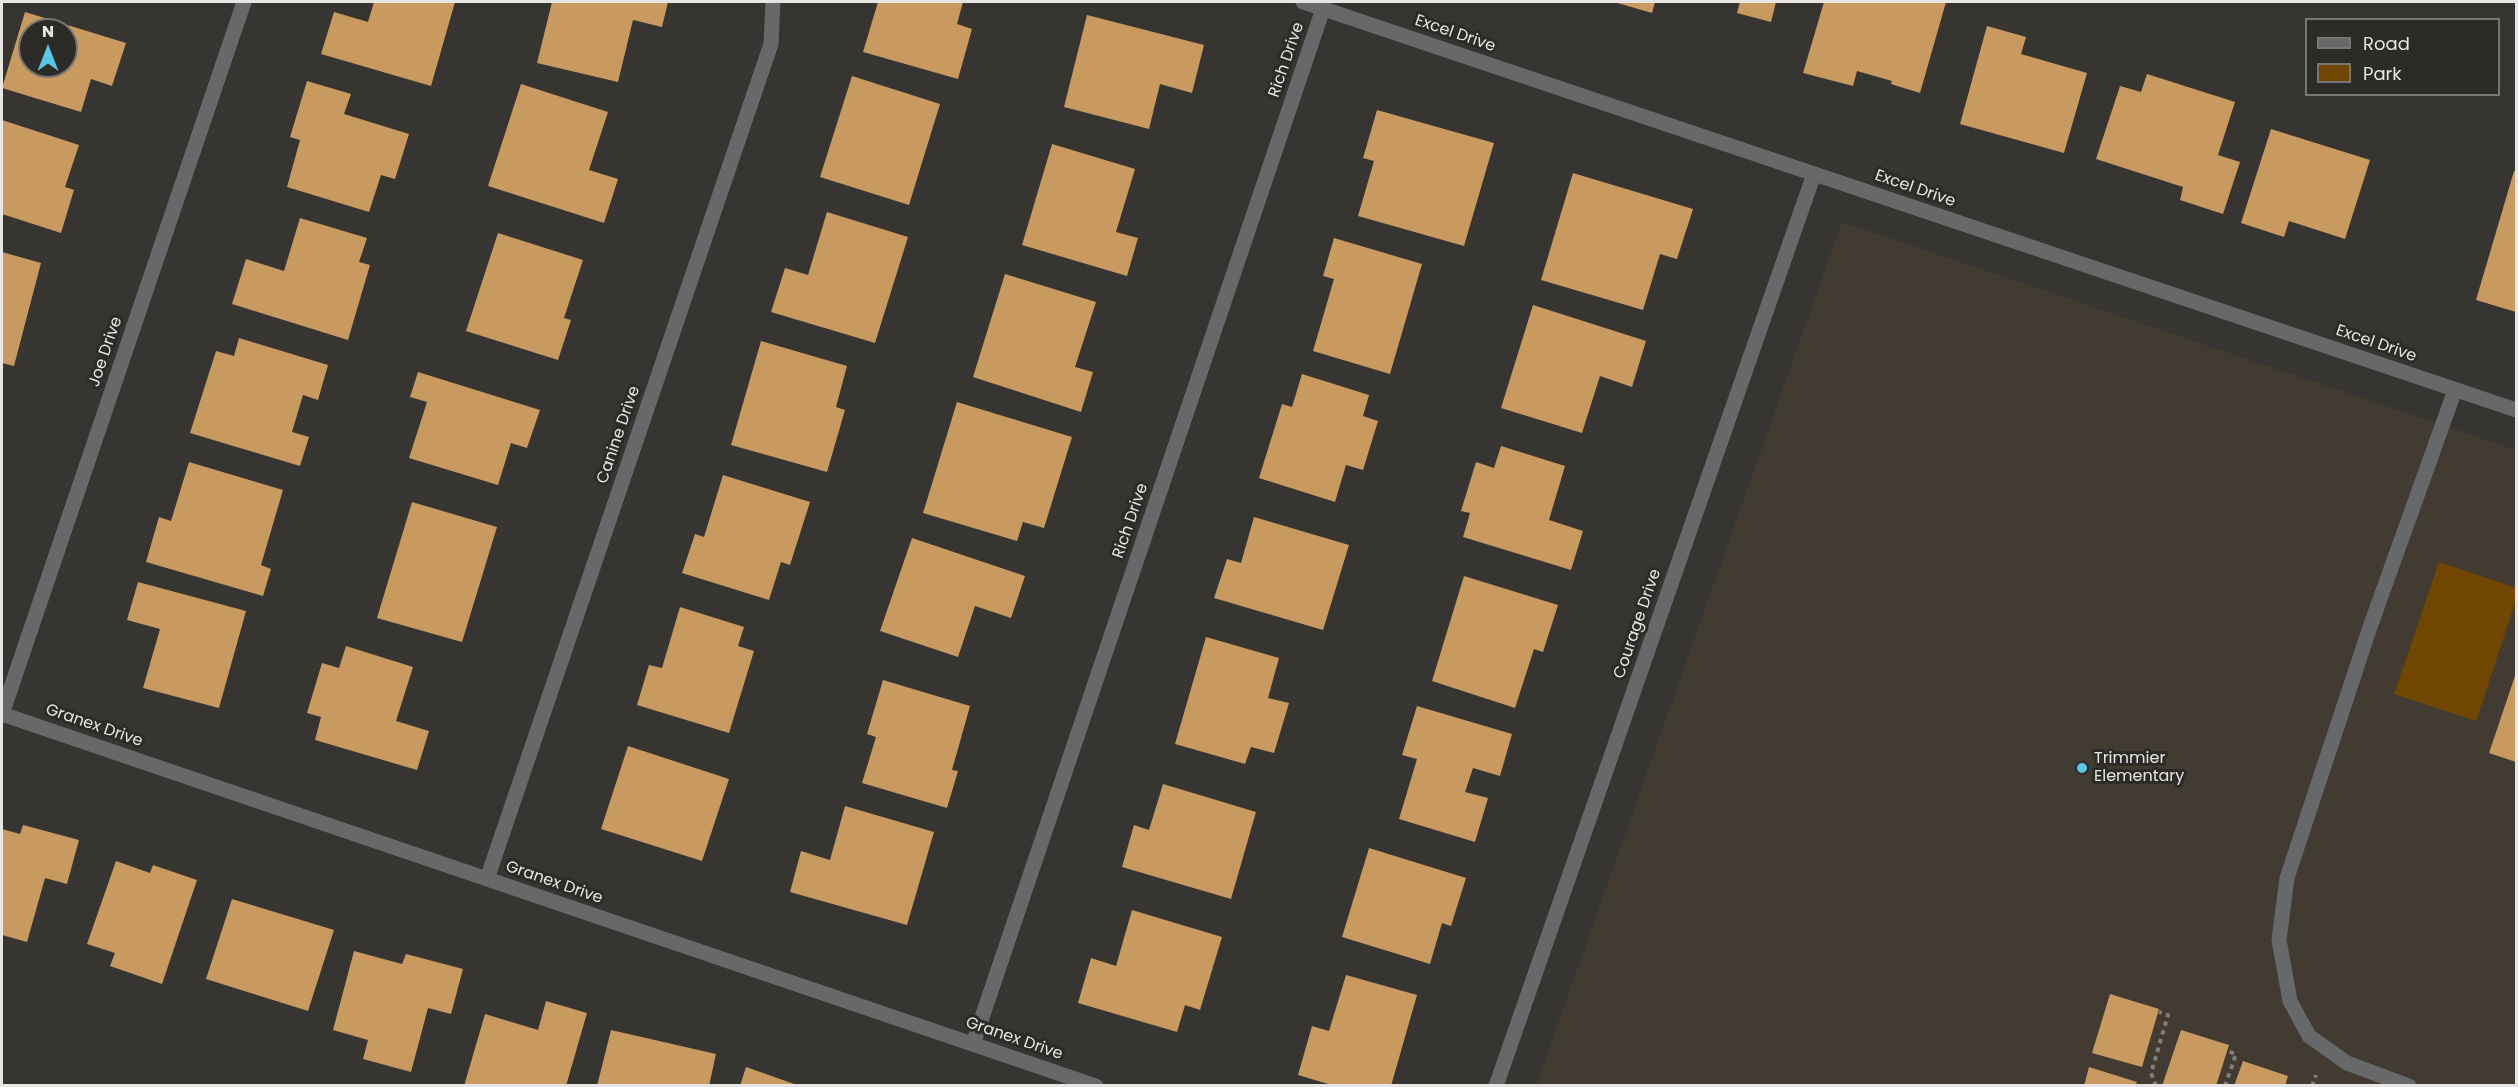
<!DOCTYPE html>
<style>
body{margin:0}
#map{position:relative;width:2518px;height:1087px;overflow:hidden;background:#373531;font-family:Poppins,sans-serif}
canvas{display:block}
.frame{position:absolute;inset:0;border:3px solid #e8e6e4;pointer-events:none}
.legend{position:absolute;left:2305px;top:18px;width:195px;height:78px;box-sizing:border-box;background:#2d2b27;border:2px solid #787673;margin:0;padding:8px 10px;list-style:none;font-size:18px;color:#e8e6e4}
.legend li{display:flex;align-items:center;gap:12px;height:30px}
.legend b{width:30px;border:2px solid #787673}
.north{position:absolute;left:18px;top:18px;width:60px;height:60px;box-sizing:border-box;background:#2d2b27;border:2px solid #787673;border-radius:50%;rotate:0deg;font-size:16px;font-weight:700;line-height:24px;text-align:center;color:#e8e6e4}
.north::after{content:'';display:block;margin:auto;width:21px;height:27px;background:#58c8e4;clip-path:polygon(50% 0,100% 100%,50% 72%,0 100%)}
</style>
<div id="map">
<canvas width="2518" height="1087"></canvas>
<div class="frame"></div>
<ul class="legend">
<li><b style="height:8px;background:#666869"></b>Road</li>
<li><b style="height:16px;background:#714700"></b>Park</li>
</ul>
<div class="north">N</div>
</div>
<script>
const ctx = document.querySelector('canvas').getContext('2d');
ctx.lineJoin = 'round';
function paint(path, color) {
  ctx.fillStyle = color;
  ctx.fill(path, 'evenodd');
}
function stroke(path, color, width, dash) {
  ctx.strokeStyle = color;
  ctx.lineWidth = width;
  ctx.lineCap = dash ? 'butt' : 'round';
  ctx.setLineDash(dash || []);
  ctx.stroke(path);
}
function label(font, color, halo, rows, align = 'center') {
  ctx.font = font + ' Poppins,sans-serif';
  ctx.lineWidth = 6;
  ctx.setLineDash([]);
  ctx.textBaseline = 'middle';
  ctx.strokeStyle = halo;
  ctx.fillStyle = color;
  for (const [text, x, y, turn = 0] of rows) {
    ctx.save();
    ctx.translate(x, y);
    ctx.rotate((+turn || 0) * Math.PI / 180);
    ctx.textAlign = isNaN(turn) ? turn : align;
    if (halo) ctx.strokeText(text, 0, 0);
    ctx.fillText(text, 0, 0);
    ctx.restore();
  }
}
const built = new Path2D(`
 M1842,222l674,228v635l-980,1z`);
const green = new Path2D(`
 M2439,562l77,26v12l-40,121 -82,-27z`);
const building = new Path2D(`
 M374,2h81l-24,84 -110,-32 13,-42 34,10z
 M552,2h116l-6,25 -29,-7 -15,62 -81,-19z
 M878,2h85l-6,22 15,5 -14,50 -95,-27z
 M1614,2h41l-3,11z
 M1740,2h36l-5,20 -34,-9z
 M1824,2h122l-26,91 -29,-9 1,-3 -35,-10 -4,15 -50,-13z
 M25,12l101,31 -14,43 -21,-7 -10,33 -79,-24zM30,30h36v36h-36z
 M1087,15l117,30 -12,48 -32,-9 -11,45 -85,-22z
 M1987,26l39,11 -5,17 66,19 -23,80 -104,-29z
 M2147,74l88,28 -17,53 22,7 -17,52 -43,-14 3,-13 -87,-28 24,-73 21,6z
 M852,76l88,28 -31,101 -89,-28z
 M307,81l44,13 -7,20 65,20 -14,45 -14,-4 -12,37 -82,-25 13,-47 -10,-3z
 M521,84l87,28 -19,58 29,9 -14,44 -116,-37z
 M1377,110l117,33 -30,103 -106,-30 16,-55 -11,-3z
 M2,120l77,25 -14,42 9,3 -13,43 -59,-19z
 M2271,129l99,31 -25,79 -56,-18 -5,16 -43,-14z
 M1052,144l83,25 -19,63 22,6 -11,38 -105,-31z
 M2514,171l2,1v140l-40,-12z
 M1573,173l120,36 -16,50 -17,-5 -17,56 -102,-30z
 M827,212l81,25 -33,106 -104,-31 14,-44 23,7z
 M300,218l67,20 -8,24 11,3 -22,75 -116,-36 14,-45 38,12z
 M498,233l85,27 -19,58 7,2 -13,40 -92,-29z
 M1334,238l88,26 -32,110 -77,-23 21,-72 -11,-3z
 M2,252l39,11 -27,103 -12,-3z
 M1005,274l91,28 -21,65 18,5 -12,40 -108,-35z
 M1533,305l113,36 -14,46 -32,-11 -18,57 -81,-25z
 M239,338l89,27 -10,35 -15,-5 -11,37 17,5 -9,29 -110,-33 26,-82 18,5z
 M761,341l86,25 -11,41 9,3 -18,62 -96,-27z
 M418,372l122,38 -13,38 -16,-5 -13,42 -89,-27 18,-56 -17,-5z
 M1302,374l67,21 -6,21 15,5 -15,49 -17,-5 -11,37 -76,-24 23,-74 10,3z
 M957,402l115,35 -28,91 -21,-6 -6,19 -94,-28z
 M1501,446l64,20 -16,54 34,11 -12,39 -108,-33 7,-24 -9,-2 15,-49 18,6z
 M189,462l94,28 -22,75 10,4 -8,27 -117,-34 13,-45 12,4z
 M723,475l87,27 -20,63 -9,-3 -12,38 -87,-27 13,-39 9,3z
 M412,502l85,25 -35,115 -85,-24z
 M1254,517l95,28 -26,85 -109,-32 13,-39 14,4z
 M912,538l113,38 -14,42 -36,-12 -17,51 -78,-26z
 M1464,576l94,29 -15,47 -9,-3 -19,59 -83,-27z
 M138,582l108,29 -27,97 -76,-20 17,-59 -33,-9z
 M680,607l64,20 -6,19 16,5 -25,82 -92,-28 12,-40 13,3z
 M1206,637l73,21 -11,40 21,5 -15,50 -23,-6 -6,17 -70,-20z
 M346,646l67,21 -17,54 33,10 -12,39 -102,-30 6,-23 -14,-4 15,-50 17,5z
 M2516,673v89l-27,-9z
 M883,680l87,26 -18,64 6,1 -11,37 -85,-25 14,-46 -9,-3z
 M1417,706l95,28 -12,42 -27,-8 -8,24 23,6 -13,44 -76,-23 18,-60 -15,-4z
 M628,746l101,33 -27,82 -101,-32z
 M1163,784l93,28 -25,87 -109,-32 12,-42 15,5z
 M845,806l89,26 -27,93 -117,-33 11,-41 29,9z
 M23,825l56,15 -12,44 -22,-6 -18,64 -25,-7v-106l18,5z
 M1369,848l97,30 -15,48 -9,-3 -12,41 -88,-27z
 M116,861l34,12 3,-8 44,15 -35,104 -52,-18 5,-13 -28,-9z
 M232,899l102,31 -26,81 -102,-32z
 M1132,910l90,27 -22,73 -15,-5 -8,27 -99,-29 13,-45 25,8z
 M354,951l48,13 4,-10 57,15 -12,45 -23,-6 -17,64 -48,-13 5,-19 -35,-10z
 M1346,975l71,20 -26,91h-56l-37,-11 14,-49 17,5z
 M2110,994l49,15 -17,58 -50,-14z
 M546,1001l41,12 -21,73h-102l21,-72 53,16z
 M611,1030l105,24 -7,32h-112z
 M2181,1030l48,15 -13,41h-54z
 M2243,1061l45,15 -3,10h-51z
 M746,1067l51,18v1h-57z
 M2089,1067l48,15 -2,4h-51z`);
const path = new Path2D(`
 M2156,1086l-5,-13 17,-58 -9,-3
 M2225,1086l11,-32 -9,-3
 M2312,1086l4,-11`);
const minor = new Path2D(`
 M1303,2l1213,408
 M2,714l1094,372
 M2,714l242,-712
 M487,879l284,-835 2,-42
 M973,1044l350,-1035
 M1496,1086l318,-912
 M2409,1086l-62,-23 -38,-27 -19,-35 -11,-61 8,-62 83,-251 85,-237`);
const markers = [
 [2082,768,6,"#58c8e4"]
];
const streetNames = [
 ["Excel Drive",1455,34,19],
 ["Rich Drive",1287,60,-71],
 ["Excel Drive",1915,189,19],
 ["Excel Drive",2376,344,19],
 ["Joe Drive",106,352,-71],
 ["Canine Drive",619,435,-71],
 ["Rich Drive",1131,521,-71],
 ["Courage Drive",1638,624,-71],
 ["Granex Drive",94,726,19],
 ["Granex Drive",554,883,19],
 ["Granex Drive",1014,1039,19]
];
const poiNames = [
 ["Trimmier",2094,759],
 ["Elementary",2094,777]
];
paint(built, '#423b32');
paint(green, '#714700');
paint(building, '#c99a60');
stroke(path, '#807e7b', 4, [4.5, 4.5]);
stroke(minor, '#666869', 15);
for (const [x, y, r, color] of markers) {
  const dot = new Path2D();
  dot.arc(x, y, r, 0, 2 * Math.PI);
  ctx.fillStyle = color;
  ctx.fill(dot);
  stroke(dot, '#2d2b27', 2);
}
label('16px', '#e8e6e4', '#2d2b27', streetNames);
label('16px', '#e8e6e4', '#2d2b27', poiNames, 'left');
</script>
